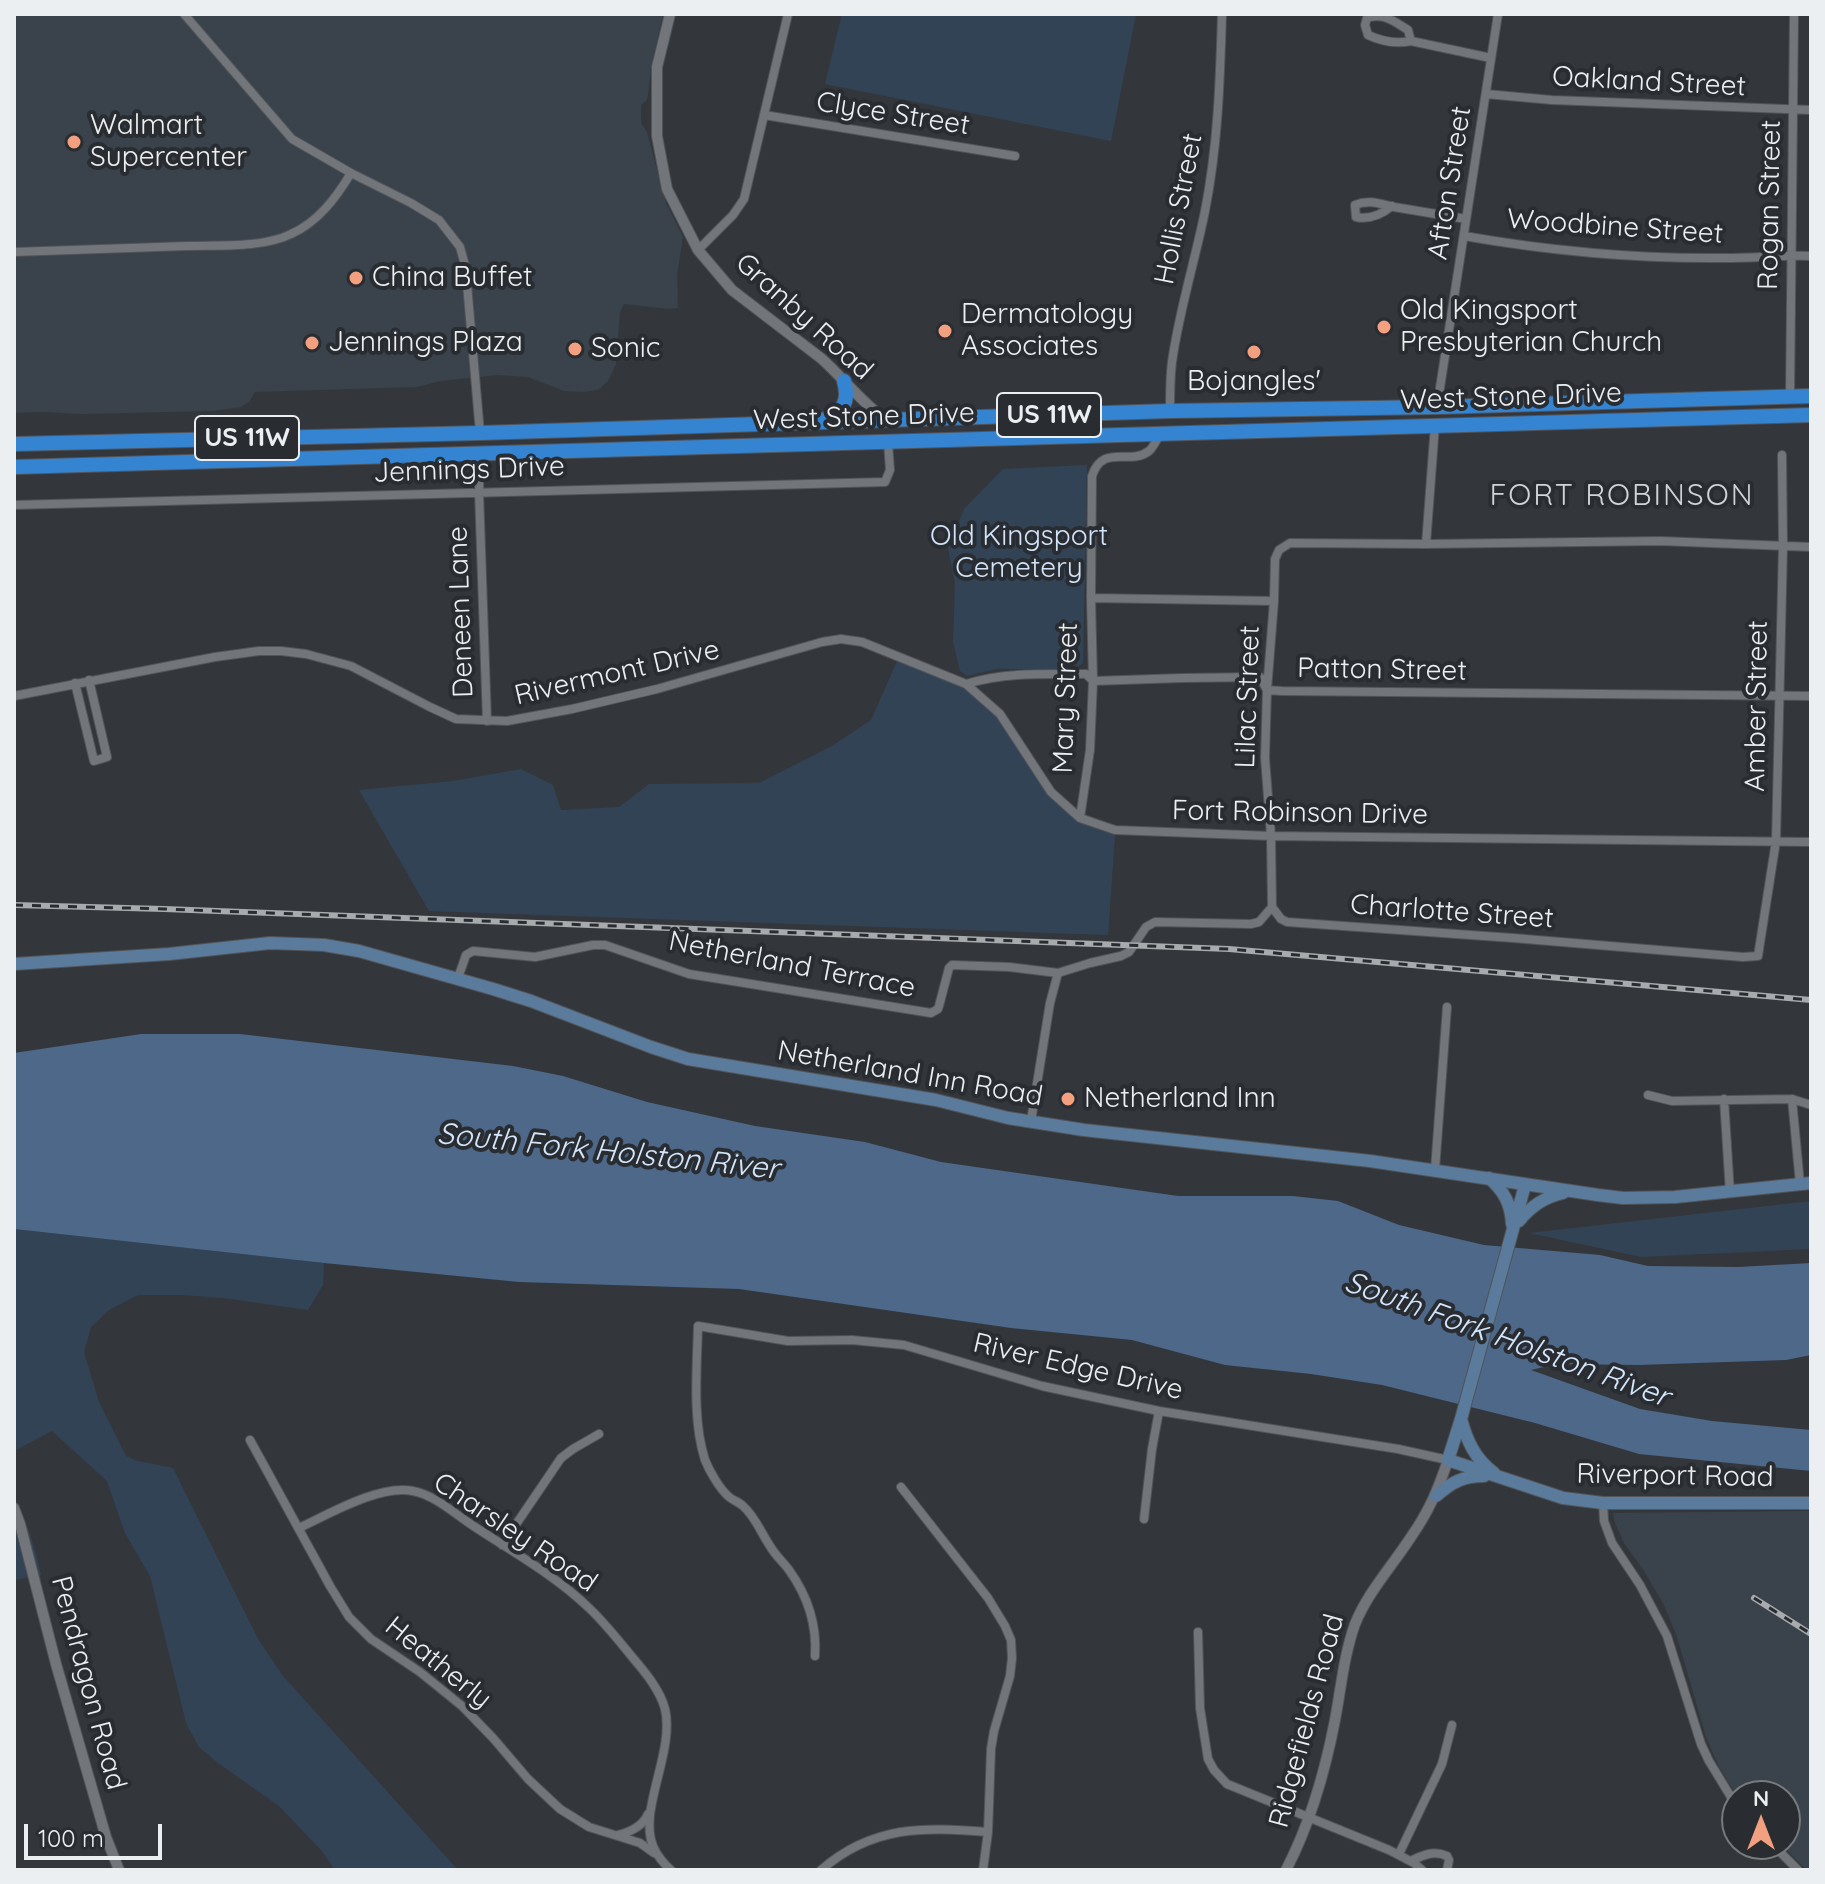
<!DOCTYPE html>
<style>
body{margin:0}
#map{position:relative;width:1825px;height:1884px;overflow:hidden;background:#33373b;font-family:Quicksand,sans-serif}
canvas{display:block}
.frame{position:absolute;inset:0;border:16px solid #eceff1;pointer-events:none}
.north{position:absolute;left:1721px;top:1780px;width:80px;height:80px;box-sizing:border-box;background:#292d31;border:2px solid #777b7e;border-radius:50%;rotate:0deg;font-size:22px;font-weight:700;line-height:32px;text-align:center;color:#eceff1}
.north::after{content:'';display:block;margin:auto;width:28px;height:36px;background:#f2a07f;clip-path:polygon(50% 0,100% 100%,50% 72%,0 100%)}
.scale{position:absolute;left:24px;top:1824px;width:138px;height:36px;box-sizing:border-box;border:4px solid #eceff1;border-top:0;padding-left:10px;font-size:24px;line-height:28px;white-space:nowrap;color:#eceff1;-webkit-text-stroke:6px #292d31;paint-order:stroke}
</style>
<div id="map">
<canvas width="1825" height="1884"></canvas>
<div class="frame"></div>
<div class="north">N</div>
<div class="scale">100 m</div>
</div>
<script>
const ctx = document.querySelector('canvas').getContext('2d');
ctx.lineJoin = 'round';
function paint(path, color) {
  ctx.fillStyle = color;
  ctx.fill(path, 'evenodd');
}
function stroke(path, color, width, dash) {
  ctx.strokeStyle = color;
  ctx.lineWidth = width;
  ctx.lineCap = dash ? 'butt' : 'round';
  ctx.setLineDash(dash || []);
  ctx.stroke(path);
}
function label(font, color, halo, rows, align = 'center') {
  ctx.font = font + ' Quicksand,sans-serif';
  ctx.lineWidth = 8;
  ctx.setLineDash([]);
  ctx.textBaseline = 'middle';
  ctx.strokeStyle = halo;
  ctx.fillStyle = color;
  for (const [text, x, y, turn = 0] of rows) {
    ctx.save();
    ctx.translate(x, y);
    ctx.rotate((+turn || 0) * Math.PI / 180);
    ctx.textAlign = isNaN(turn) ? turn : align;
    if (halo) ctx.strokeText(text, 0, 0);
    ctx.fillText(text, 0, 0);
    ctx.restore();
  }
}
const built = new Path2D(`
 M14,14h649l-12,53 -3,29 -1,4 -6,5v18l6,9 19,71 17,34 -6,38 1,33 -9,1 -45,-5 -4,8 -4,52 -8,17 -10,9 -15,2 -19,-1 -36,-14 -30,-2 -57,6 -24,6 -162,5 -6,10 -8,5 -28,4 -132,3 -40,-2 -27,1z
 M1811,1511v359h-4l-27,-26h5v-48h-48l-18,-29 -13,-30 -29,-100 -13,-32 -20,-34 -20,-28 -9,-20 -2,-10z`);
const green = new Path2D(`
 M842,14h294l-25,127 -286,-57z
 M1087,465l-4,198 -9,6h-78l-29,7 -7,-5 -7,-29 2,-58 -7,-36 16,-39 39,-40z
 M899,657l67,27 34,30 51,78 29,26 35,17 -7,100 -679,-24 -70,-121 94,-9 68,-12 32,16 8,25 58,-3 30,-23 110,-1 73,-37 39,-26z
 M1811,1201v48l-170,8 -112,-24z
 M14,1229l310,34 -1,22 -15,25 -85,-12 -41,-3h-44l-29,15 -18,17 -7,25 15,50 27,54 12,5 35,7 85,171 25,37 175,194h-123l-14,-20 -42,-44 -61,-43 -19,-16 -13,-24 -36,-147 -25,-43 -18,-52 -55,-50 -38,20z
 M14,1497c13,25 21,50 27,78l-27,5z`);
const water = new Path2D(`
 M141,1034h99l273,32 50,10 84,26 108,24 110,16 76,20 237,34h115l45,5 61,24 85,20 116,10 48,11 90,1 73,-4v92l-25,5 -148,5 -81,-1 -26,6 109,39 72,12 99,9v41l-172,-17 -104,-31 -153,-38 -71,-11 -86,-9 -93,-25 -121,-12 -272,-39 -220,-7 -195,-19 -310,-34v-176z`);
const minor = new Path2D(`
 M184,14l108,125 59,34 60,30 28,17 21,27 5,18 2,19 13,149
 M1411,41c-14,3 -30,0 -43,-6l-3,-10 2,-7c16,-6 28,4 41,12l3,11 80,17
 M1486,94l66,6 259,10
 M764,115l251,41
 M1392,206c-11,9 -22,14 -36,11l-1,-12c14,-6 25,-1 39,2 24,4 48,8 72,12
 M1464,236c86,15 174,23 261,22 29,0 57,-3 86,-2
 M698,250l35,-35 11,-16 44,-185
 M14,252c58,-2 116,-4 173,-6 32,-1 76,2 104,-12 27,-12 45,-36 60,-61
 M1790,397l4,-383
 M1437,407l61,-393
 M1170,411c0,-16 0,-33 2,-49 7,-51 23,-101 33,-151 13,-66 15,-130 17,-197
 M480,454l-1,38 8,229
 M14,505l871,-23 5,-12 -2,-27
 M1426,544l9,-119
 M1091,598l183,3
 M75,683l19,78 13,-4 -18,-77
 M966,684c39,-12 79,-10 120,-10l7,7 89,-3 78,-1 7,13 15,1 529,5
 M14,696l201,-39 44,-6h22l25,3 45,12 79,41 26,12 51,2 65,-12 85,-20 165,-47 19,-3 21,3 104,42 34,30 51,78 29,26 35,12 156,6 540,6
 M1080,818l10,-68 3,-69 -2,-83 1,-122c11,-33 38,-10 57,-25 4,-3 8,-12 11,-17
 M1272,907l-1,-71 -6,-78 2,-68 7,-89 1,-42 4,-9 11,-7 136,1 235,-3 150,6
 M458,978l8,-23 7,-4 62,6 58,-12h12l84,29 242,39 7,-4 1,-3 10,-38 3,-3 57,2 49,6
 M1648,1095l24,6 120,-2 19,6
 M1724,1099l6,94
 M1792,1099l8,85
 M1031,1121l19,-118 8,-30 32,-10 31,-7 8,-4 17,-25 9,-5 96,2 8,-2 13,-15 9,12 6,3 226,16 230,19 15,-1 18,-115 7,-295 -1,-91
 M1435,1170l12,-163
 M250,1440l80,146 19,31 22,22 49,33 42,34 31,32 35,41 32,30 29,18 51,16 14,10
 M901,1487l87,111 17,28 6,14 1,18 -2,18 -16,55 -3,18 -3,83 -5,38
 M1603,1503l1,18 8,22 28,42 27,51 34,108 8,17 28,46
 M1144,1519l8,-70 7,-38
 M299,1528c30,-14 81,-44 114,-37 22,4 43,24 62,36 38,25 81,49 114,81 16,15 30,33 44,50 12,14 27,32 32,51 10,43 -27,101 -12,137 4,10 10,17 18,24
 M502,1545l59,-87 12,-9 26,-15
 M1198,1632l2,76 8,51 6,11 13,14 162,66 25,13 8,7
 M815,1656c2,-31 -8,-61 -26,-86 -6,-8 -14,-15 -19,-24 -9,-13 -15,-30 -27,-40 -4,-4 -11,-6 -15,-10 -9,-8 -19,-26 -23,-36 -13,-40 -8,-92 -7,-134l90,15 64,-1 52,5 138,41 117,25 239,38 50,11
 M618,1835c12,-3 25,-9 30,-21
 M1772,1844l26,26
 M1399,1854l43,-90 10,-39
 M1410,1861c14,-6 23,-11 37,-5l2,4 -2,10
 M821,1870c52,-45 102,-43 167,-38`);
const tertiary = new Path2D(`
 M670,14l-13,53v69l10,53 31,61 34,40 90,69c22,20 39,43 64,61
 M14,1508l6,16 36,140 50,173 13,33
 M1286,1870c25,-48 39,-98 49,-150 6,-32 9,-65 20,-96 13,-32 37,-58 56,-87 18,-26 27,-47 37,-77`);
const secondary = new Path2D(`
 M14,964l155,-10 101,-11 54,2 35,6 134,38 38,12 120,46 37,12 248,41 72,18 76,12 286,31 228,34 25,3 52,-1 136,-14
 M1489,1178c15,13 22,26 23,46
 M1525,1185l-64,234 -13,41 115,38 40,5h208
 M1519,1221c12,-15 25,-24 44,-28
 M1461,1419c6,22 14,40 33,54
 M1436,1496c16,-14 27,-20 48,-20`);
const trunk = new Path2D(`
 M823,420c20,-8 27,-18 21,-39
 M14,444l466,-11 690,-22 267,-4 374,-11
 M14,467l1797,-52`);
const rail = new Path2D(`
 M14,905l150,4 1065,40 582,51
 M1754,1598l57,36`);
const markers = [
 [74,142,8,"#f2a07f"],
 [356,278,8,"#f2a07f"],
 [1384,327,8,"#f2a07f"],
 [945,331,8,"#f2a07f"],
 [312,343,8,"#f2a07f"],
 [575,349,8,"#f2a07f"],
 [1254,352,8,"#f2a07f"],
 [1068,1099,8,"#f2a07f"]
];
const shields = [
 [1049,415,104],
 [247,438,104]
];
const shieldNames = [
 ["US 11W",1049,415],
 ["US 11W",247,438]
];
const streetNames = [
 ["Oakland Street",1649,82,3],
 ["Clyce Street",893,114,9],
 ["Afton Street",1450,183,-81],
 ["Rogan Street",1770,205,-89],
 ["Hollis Street",1179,209,-79],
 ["Woodbine Street",1615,227,4],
 ["Granby Road",804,317,42],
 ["West Stone Drive",1511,397,-2],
 ["West Stone Drive",864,417,-2],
 ["Jennings Drive",469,470,-2],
 ["Deneen Lane",461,612,-92],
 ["Patton Street",1382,670,1],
 ["Rivermont Drive",617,673,-13],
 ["Lilac Street",1248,697,-88],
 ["Mary Street",1066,698,-88],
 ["Amber Street",1757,706,-89],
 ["Fort Robinson Drive",1300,813,1],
 ["Charlotte Street",1452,912,4],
 ["Netherland Terrace",792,965,11],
 ["Netherland Inn Road",910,1074,10],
 ["River Edge Drive",1078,1367,13],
 ["Riverport Road",1675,1476,1],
 ["Charsley Road",515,1533,34],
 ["Heatherly",438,1663,39],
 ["Pendragon Road",88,1683,75],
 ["Ridgefields Road",1307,1721,-75]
];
const poiNames = [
 ["Walmart",90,126],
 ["Supercenter",90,158],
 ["China Buffet",372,278],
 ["Old Kingsport",1400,311],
 ["Presbyterian Church",1400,343],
 ["Dermatology",961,315],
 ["Associates",961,347],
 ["Jennings Plaza",328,343],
 ["Sonic",591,349],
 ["Bojangles'",1254,382,"center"],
 ["Netherland Inn",1084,1099]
];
const parkNames = [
 ["Old Kingsport",1019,537],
 ["Cemetery",1019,569]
];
const neighbourhoodNames = [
 ["FORT ROBINSON",1622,496]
];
const waterNames = [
 ["South Fork Holston River",608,1152,6],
 ["South Fork Holston River",1507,1340,20]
];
paint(built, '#3a424b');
paint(green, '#334356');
paint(water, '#4d6889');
stroke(minor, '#515458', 10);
stroke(tertiary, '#515458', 12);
stroke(secondary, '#515458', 14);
stroke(trunk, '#515458', 16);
stroke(minor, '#72767b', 8);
stroke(tertiary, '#72767b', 10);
stroke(secondary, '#5b7b9c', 12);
stroke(trunk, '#3584d2', 14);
stroke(rail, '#a7abae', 6);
stroke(rail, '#292d31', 3, [9]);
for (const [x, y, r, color] of markers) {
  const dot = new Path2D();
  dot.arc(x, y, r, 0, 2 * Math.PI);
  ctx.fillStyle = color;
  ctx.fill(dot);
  stroke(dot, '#292d31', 3);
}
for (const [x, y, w] of shields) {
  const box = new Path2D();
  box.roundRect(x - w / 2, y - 22, w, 44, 6);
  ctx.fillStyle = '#292d31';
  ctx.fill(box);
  stroke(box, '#eceff1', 2);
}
label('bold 26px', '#eceff1', null, shieldNames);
label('28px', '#eceff1', '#292d31', streetNames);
label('28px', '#eceff1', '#292d31', poiNames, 'left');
label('28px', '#d1e4fa', '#292d31', parkNames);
ctx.letterSpacing = '2px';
label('30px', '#cfd4d9', '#292d31', neighbourhoodNames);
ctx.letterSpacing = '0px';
label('italic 30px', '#d3e6fc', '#292d31', waterNames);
</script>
